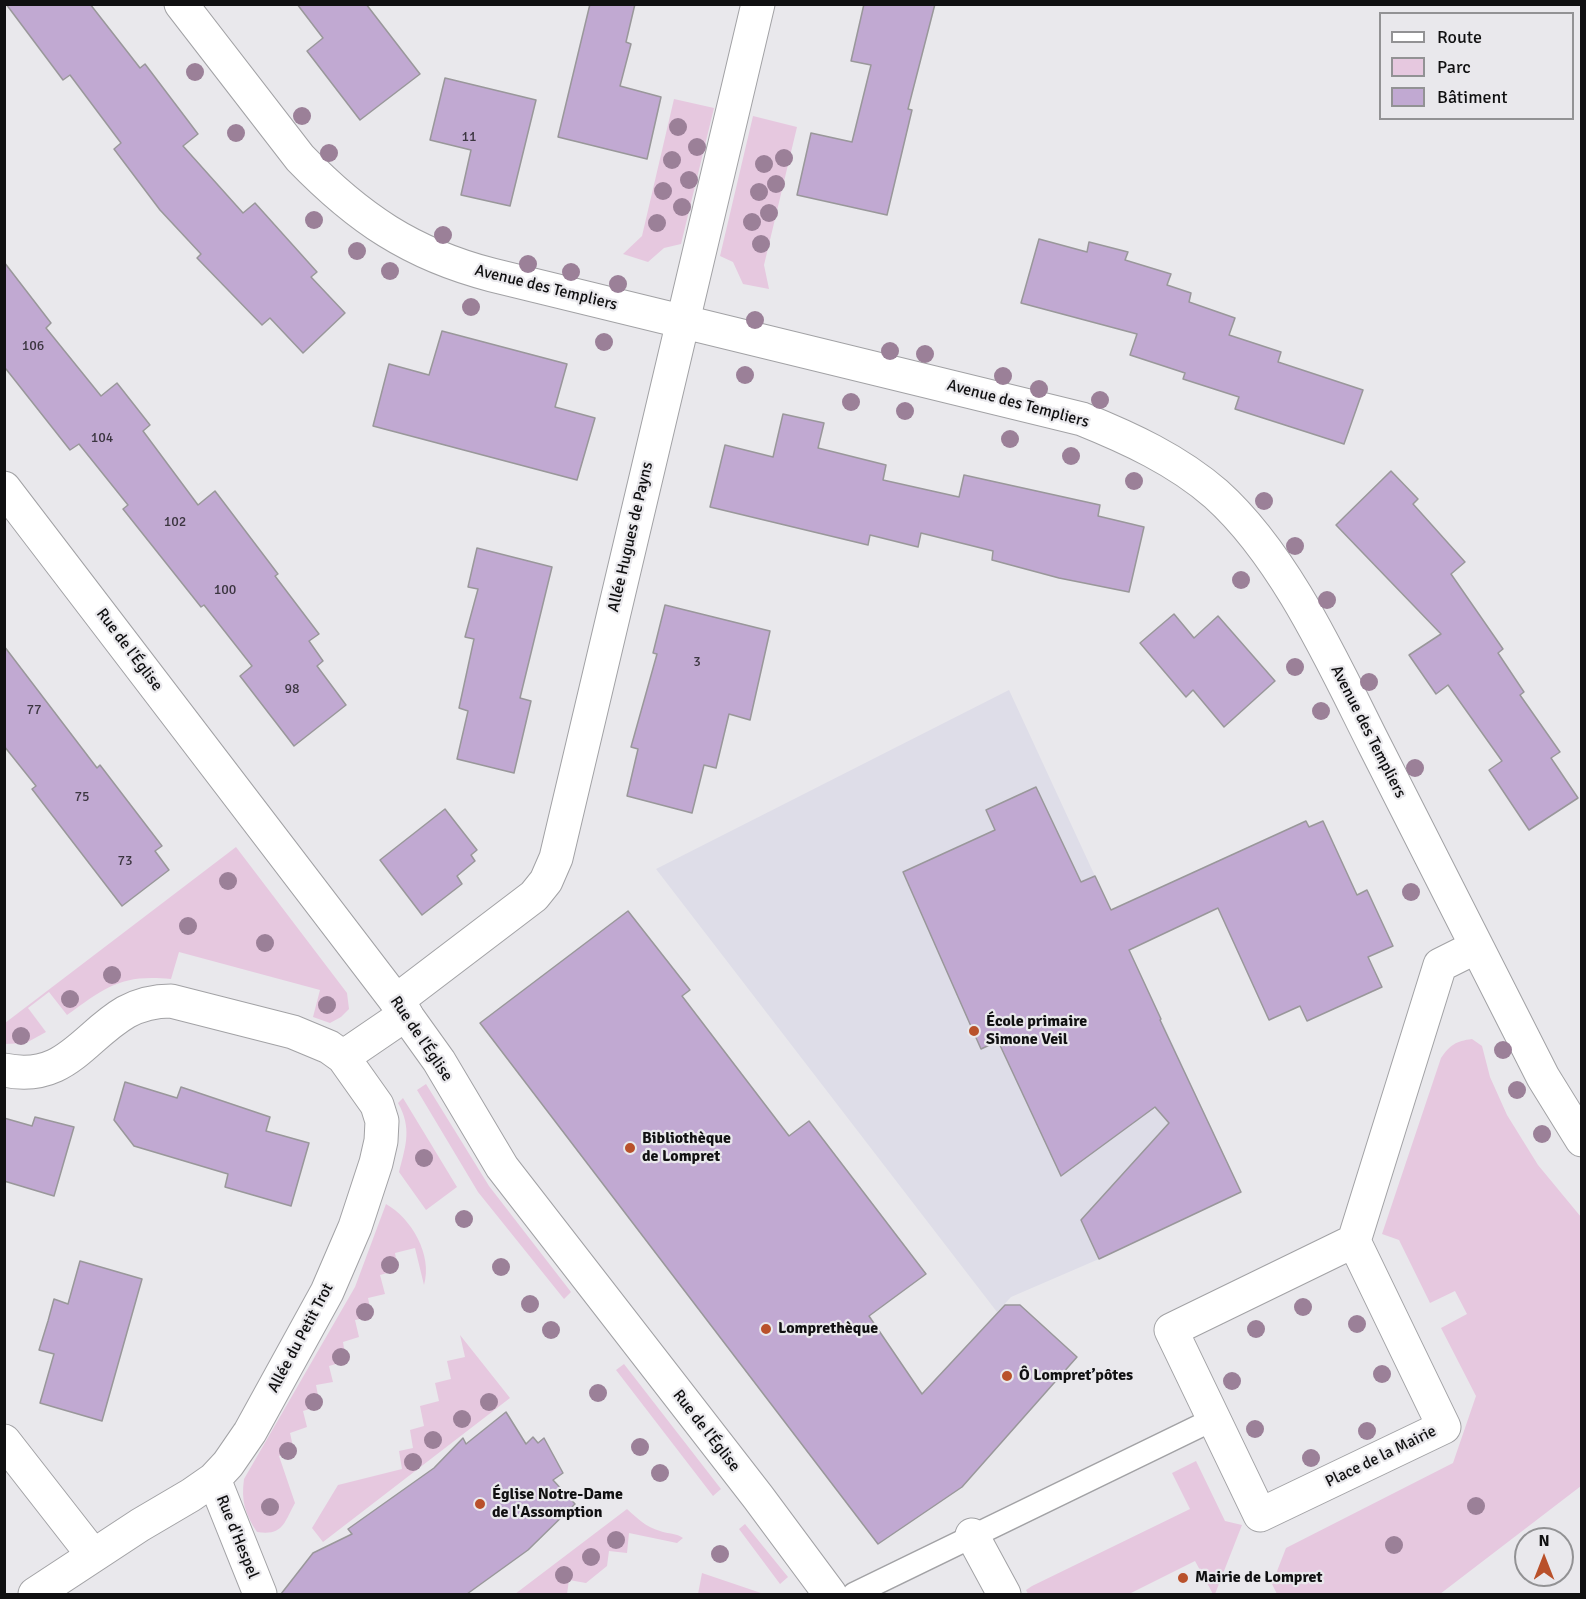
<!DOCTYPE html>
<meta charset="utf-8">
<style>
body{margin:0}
#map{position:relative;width:1586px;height:1599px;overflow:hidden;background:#e9e8ec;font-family:Signika,sans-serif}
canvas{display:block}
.frame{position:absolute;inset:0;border:6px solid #101011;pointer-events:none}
.legend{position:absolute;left:1379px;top:12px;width:195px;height:108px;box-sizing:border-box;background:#e9e8ec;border:2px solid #929294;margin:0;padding:8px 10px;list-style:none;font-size:18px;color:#101011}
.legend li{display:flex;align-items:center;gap:12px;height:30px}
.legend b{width:30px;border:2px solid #929294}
.north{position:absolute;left:1514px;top:1527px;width:60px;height:60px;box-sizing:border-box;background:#e9e8ec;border:2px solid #929294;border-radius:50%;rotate:0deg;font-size:16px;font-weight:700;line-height:24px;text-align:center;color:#101011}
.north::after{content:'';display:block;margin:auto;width:21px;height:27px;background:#b9512b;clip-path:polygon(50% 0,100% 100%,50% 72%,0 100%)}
</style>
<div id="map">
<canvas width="1586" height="1599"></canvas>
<div class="frame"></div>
<ul class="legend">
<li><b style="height:8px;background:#fff"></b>Route</li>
<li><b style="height:16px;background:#e6c8df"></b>Parc</li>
<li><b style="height:16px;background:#c1a9d2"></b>Bâtiment</li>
</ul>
<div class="north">N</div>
</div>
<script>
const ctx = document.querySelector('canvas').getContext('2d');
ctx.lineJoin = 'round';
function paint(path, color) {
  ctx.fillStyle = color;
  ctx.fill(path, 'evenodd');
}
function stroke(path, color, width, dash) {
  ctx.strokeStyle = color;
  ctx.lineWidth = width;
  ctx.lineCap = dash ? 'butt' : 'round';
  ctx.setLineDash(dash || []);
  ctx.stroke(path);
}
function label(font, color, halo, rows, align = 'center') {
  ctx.font = font + ' Signika,sans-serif';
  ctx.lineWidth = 4.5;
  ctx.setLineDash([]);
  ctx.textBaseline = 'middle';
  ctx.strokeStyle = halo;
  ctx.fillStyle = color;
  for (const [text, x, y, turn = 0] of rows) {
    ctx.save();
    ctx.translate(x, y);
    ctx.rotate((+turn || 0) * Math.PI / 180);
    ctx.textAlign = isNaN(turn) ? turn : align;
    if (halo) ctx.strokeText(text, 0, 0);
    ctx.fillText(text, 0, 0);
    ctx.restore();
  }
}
const built = new Path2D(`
 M1009,690l232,502 -142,67 -88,38 -14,15 -341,-443z`);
const green = new Path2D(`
 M674,99l40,9 -33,136 -17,4 -16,14 -25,-8 19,-18z
 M753,116l44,11 -33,138 5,24 -26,-5 -10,-22 -13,-6z
 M236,847l111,146 2,16 -8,8 -11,6 -17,-6 7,-27 -141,-38 -8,27c-50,-5 -65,8 -104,36l-18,-23 -21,16 18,24 -20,11 -21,1v-21z
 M1472,1039l10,7 8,31 17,38 31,50 43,52v269l-141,108h-163l-5,-10 14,-36 167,-85 23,-67 -35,-68 26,-14 -12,-23 -25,12 -31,-63 -17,-6 59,-176c9,-13 15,-17 31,-19z
 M426,1084l63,102 82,106 -7,7 -86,-107 -61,-102z
 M403,1098l54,89 -31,23 -27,-38c7,-27 13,-44 -1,-69z
 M386,1204c25,14 47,51 38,81l-9,-37 -20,5 3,17 -18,5 5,19 -17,4 4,19 -17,3 4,17 -16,5 3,19 -17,5 4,16 -17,3 4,21 -17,5 4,16 -17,6 4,18 -15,5 16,47c-11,20 -12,33 -38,29 -12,-18 -16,-31 -13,-53l111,-192z
 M460,1335l50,63 -187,144 -11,-14 26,-43 64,-16 -3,-18 14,-3 -3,-18 14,-4 -4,-20 19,-5 -4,-18 16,-4 -4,-18 18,-4z
 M624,1364l97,125 -8,7 -97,-126z
 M1196,1461l29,60 17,4 -27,69h-2l-18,-33 -66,33h-101l-2,-4 6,-4 158,-77 -18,-36z
 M627,1509c11,10 19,18 33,22 8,3 17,2 23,7l-6,5 -48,-10 -2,20 -18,-2 -2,15 -21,17 -17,-3 -2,14h-52z
 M745,1524l43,53 -8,7 -41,-55z
 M702,1573l59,20 2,1h-65z`);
const building = new Path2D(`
 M6,4h84l50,64 5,-4 53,70 -15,12 60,67 12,-10 62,69 -6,5 34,36 -42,40 -33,-35 -8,7 -65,-67 4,-4 -41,-44 -46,-61 7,-6 -51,-68 -7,5z
 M297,4h69l54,70 -60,46 -53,-69 16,-13z
 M590,4h45l-9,38 5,2 -11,42 41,11 -14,62 -89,-22z
 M864,4h71l-27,105 4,1 -25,105 -90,-20 14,-62 41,9 19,-77 -20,-4z
 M445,78l91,22 -26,106 -49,-11 10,-45 -41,-10z
 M1039,239l48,13 2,-10 39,10 -3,8 46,14 -4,11 24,8 -2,9 46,16 -6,17 52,17 -3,10 85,28 -19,54 -109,-35 4,-12 -56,-18 2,-6 -55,-18 7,-21 -116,-31z
 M4,262l47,61 -5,5 55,68 16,-13 33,42 -7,6 55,74 17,-14 63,83 -3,2 44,58 -10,7 14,20 -6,5 29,39 -52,41 -54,-70 12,-10 -48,-61 -3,2 -78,-98 5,-4 -49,-61 -9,6 -64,-81 -2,2z
 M442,331l125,33 -12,43 40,11 -18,62 -204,-54 16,-62 40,11z
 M783,414l41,9 -6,25 68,17 -3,15 76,17 5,-22 136,30 -2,11 46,11 -15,65 -70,-14 -67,-18 1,-9 -72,-18 -3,14 -48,-12 -2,10 -158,-38 15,-62 48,12z
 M1391,471l27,28 -5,5 52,58 -14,12 52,75 -5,4 26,39 -4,3 40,57 -9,6 27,40 -49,32 -40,-60 13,-9 -54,-76 -12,9 -27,-39 32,-21 -105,-109z
 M477,548l75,19 -32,131 11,3 -17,72 -57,-14 11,-48 -9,-3 15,-69 -9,-2 13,-48 -10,-2z
 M665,605l105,26 -20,89 -21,-6 -13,54 -12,-3 -12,48 -65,-17 11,-47 -7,-2 26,-93 -4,-1z
 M1174,614l20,24 24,-22 57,65 -51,46 -31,-37 -7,7 -46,-54z
 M4,646l93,122 3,-3 62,81 -7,5 14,19 -47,36 -90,-117 4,-3 -32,-40z
 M1036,787l45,95 14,-6 16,34 195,-89 3,6 14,-6 34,74 10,-5 26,56 -25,11 14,30 -75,34 -7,-15 -31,14 -51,-112 -89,42 32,69 -1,1 81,172 -142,67 -18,-39 88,-97 -14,-16 -94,69 -63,-135 -17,8 -78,-177 92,-42 -9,-20z
 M445,809l32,41 -6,5 4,6 -18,15 5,8 -40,31 -42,-55z
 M628,911l62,79 -8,6 107,140 20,-15 117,153 -57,42 53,78 83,-89h15l57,52 -115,130 -84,57 -398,-521z
 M125,1082l52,16 4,-11 89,30 -4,14 43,12 -18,63 -66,-19 3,-13 -94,-28 -20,-26z
 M35,1117l39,10 -20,69 -50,-15v-63l28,8z
 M80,1261l62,18 -40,142 -62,-18 14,-49 -15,-4 9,-29 6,-22 14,5z
 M506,1412l20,32 7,-7 5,6 6,-5 19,35 -10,7 22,24 -47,46 -61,44h-186l32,-41 39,-19 -4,-5 86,-61 29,-30 3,6z`);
const service = new Path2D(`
 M854,1594l360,-175`);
const pedestrian = new Path2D(`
 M1354,1241l-183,89 89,185 184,-88 -90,-186 86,-276 36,-18
 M972,1535l32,59`);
const minor = new Path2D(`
 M181,4l119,154c58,60 111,96 192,117l590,144c47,19 95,41 134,75 70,63 117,169 159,252 56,110 111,221 168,331l39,63
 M396,1001l138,-105 12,-15 10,-23 202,-854
 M343,1057l63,-43
 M4,1070c61,13 79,-33 122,-58 15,-8 29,-11 45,-11l122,31 36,15 14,10 34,48 5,16 -1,20 -5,22 -21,64 -28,65 -77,140 -22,32 -14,15 -23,16 -51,30 -105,69
 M4,1441l89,114
 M214,1479l46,115`);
const tertiary = new Path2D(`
 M4,488l392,513 43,60 63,106 256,330 72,97`);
const trees = [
 [195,72],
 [302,116],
 [678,127],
 [236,133],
 [697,147],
 [329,153],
 [784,158],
 [672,160],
 [764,164],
 [689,180],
 [776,184],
 [663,191],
 [759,192],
 [682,207],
 [769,213],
 [314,220],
 [752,222],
 [657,223],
 [443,235],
 [761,244],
 [357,251],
 [528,264],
 [390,271],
 [571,272],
 [618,284],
 [471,307],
 [755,320],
 [604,342],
 [890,351],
 [925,354],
 [745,375],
 [1003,376],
 [1039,389],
 [1100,400],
 [851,402],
 [905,411],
 [1010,439],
 [1071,456],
 [1134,481],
 [1264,501],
 [1295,546],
 [1241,580],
 [1327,600],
 [1295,667],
 [1369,682],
 [1321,711],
 [1415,768],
 [228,881],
 [1411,892],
 [188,926],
 [265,943],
 [112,975],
 [70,999],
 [327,1005],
 [21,1036],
 [1503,1050],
 [1517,1090],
 [1542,1134],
 [424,1158],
 [464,1219],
 [390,1265],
 [501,1267],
 [530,1304],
 [1303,1307],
 [365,1312],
 [1357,1324],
 [1256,1329],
 [551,1330],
 [341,1357],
 [1382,1374],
 [1232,1381],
 [598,1393],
 [314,1402],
 [489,1402],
 [462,1419],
 [1255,1429],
 [1367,1431],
 [433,1440],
 [640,1447],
 [288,1451],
 [1311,1458],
 [413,1462],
 [660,1473],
 [1476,1506],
 [270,1507],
 [616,1540],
 [1394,1545],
 [720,1554],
 [591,1557],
 [564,1575]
];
const markers = [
 [974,1031,6,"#b9512b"],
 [630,1148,6,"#b9512b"],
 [766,1329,6,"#b9512b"],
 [1007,1376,6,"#b9512b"],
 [480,1504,6,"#b9512b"],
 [1183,1578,6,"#b9512b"]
];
const numberNames = [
 ["11",469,137],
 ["106",33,346],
 ["104",102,438],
 ["102",175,522],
 ["100",225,590],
 ["3",697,662],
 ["98",292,689],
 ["77",34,710],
 ["75",82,797],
 ["73",125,861]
];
const streetNames = [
 ["Avenue des Templiers",546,288,14],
 ["Avenue des Templiers",1018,404,15],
 ["Allée Hugues de Payns",631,537,-77],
 ["Rue de l'Église",129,650,53],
 ["Avenue des Templiers",1368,732,63],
 ["Rue de l'Église",421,1039,56],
 ["Allée du Petit Trot",301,1338,-62],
 ["Rue de l'Église",706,1431,52],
 ["Place de la Mairie",1381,1457,-26],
 ["Rue d'Hespel",237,1537,68]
];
const poiNames = [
 ["École primaire",986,1022],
 ["Simone Veil",986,1040],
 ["Bibliothèque",642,1139],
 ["de Lompret",642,1157],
 ["Lomprethèque",778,1329],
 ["Ô Lompret’pôtes",1019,1376],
 ["Église Notre-Dame",492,1495],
 ["de l'Assomption",492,1513],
 ["Mairie de Lompret",1195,1578]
];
paint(built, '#dedde8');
paint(green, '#e6c8df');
paint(building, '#c1a9d2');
stroke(building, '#99979a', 1.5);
stroke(service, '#a2a2a5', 25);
stroke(pedestrian, '#a2a2a5', 35);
stroke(minor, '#a2a2a5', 35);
stroke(tertiary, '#a2a2a5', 35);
stroke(service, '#fff', 22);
stroke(pedestrian, '#fff', 33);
stroke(minor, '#fff', 33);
stroke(tertiary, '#fff', 33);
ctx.fillStyle = '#9b8098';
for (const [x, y] of trees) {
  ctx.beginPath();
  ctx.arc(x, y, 9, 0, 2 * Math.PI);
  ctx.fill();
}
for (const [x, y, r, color] of markers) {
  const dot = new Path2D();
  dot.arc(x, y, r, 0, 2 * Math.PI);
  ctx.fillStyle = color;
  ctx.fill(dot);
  stroke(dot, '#e9e8ec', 2);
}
label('14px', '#3c3641', null, numberNames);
label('16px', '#101011', '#e9e8ec', streetNames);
label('bold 16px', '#101011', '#e9e8ec', poiNames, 'left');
</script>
